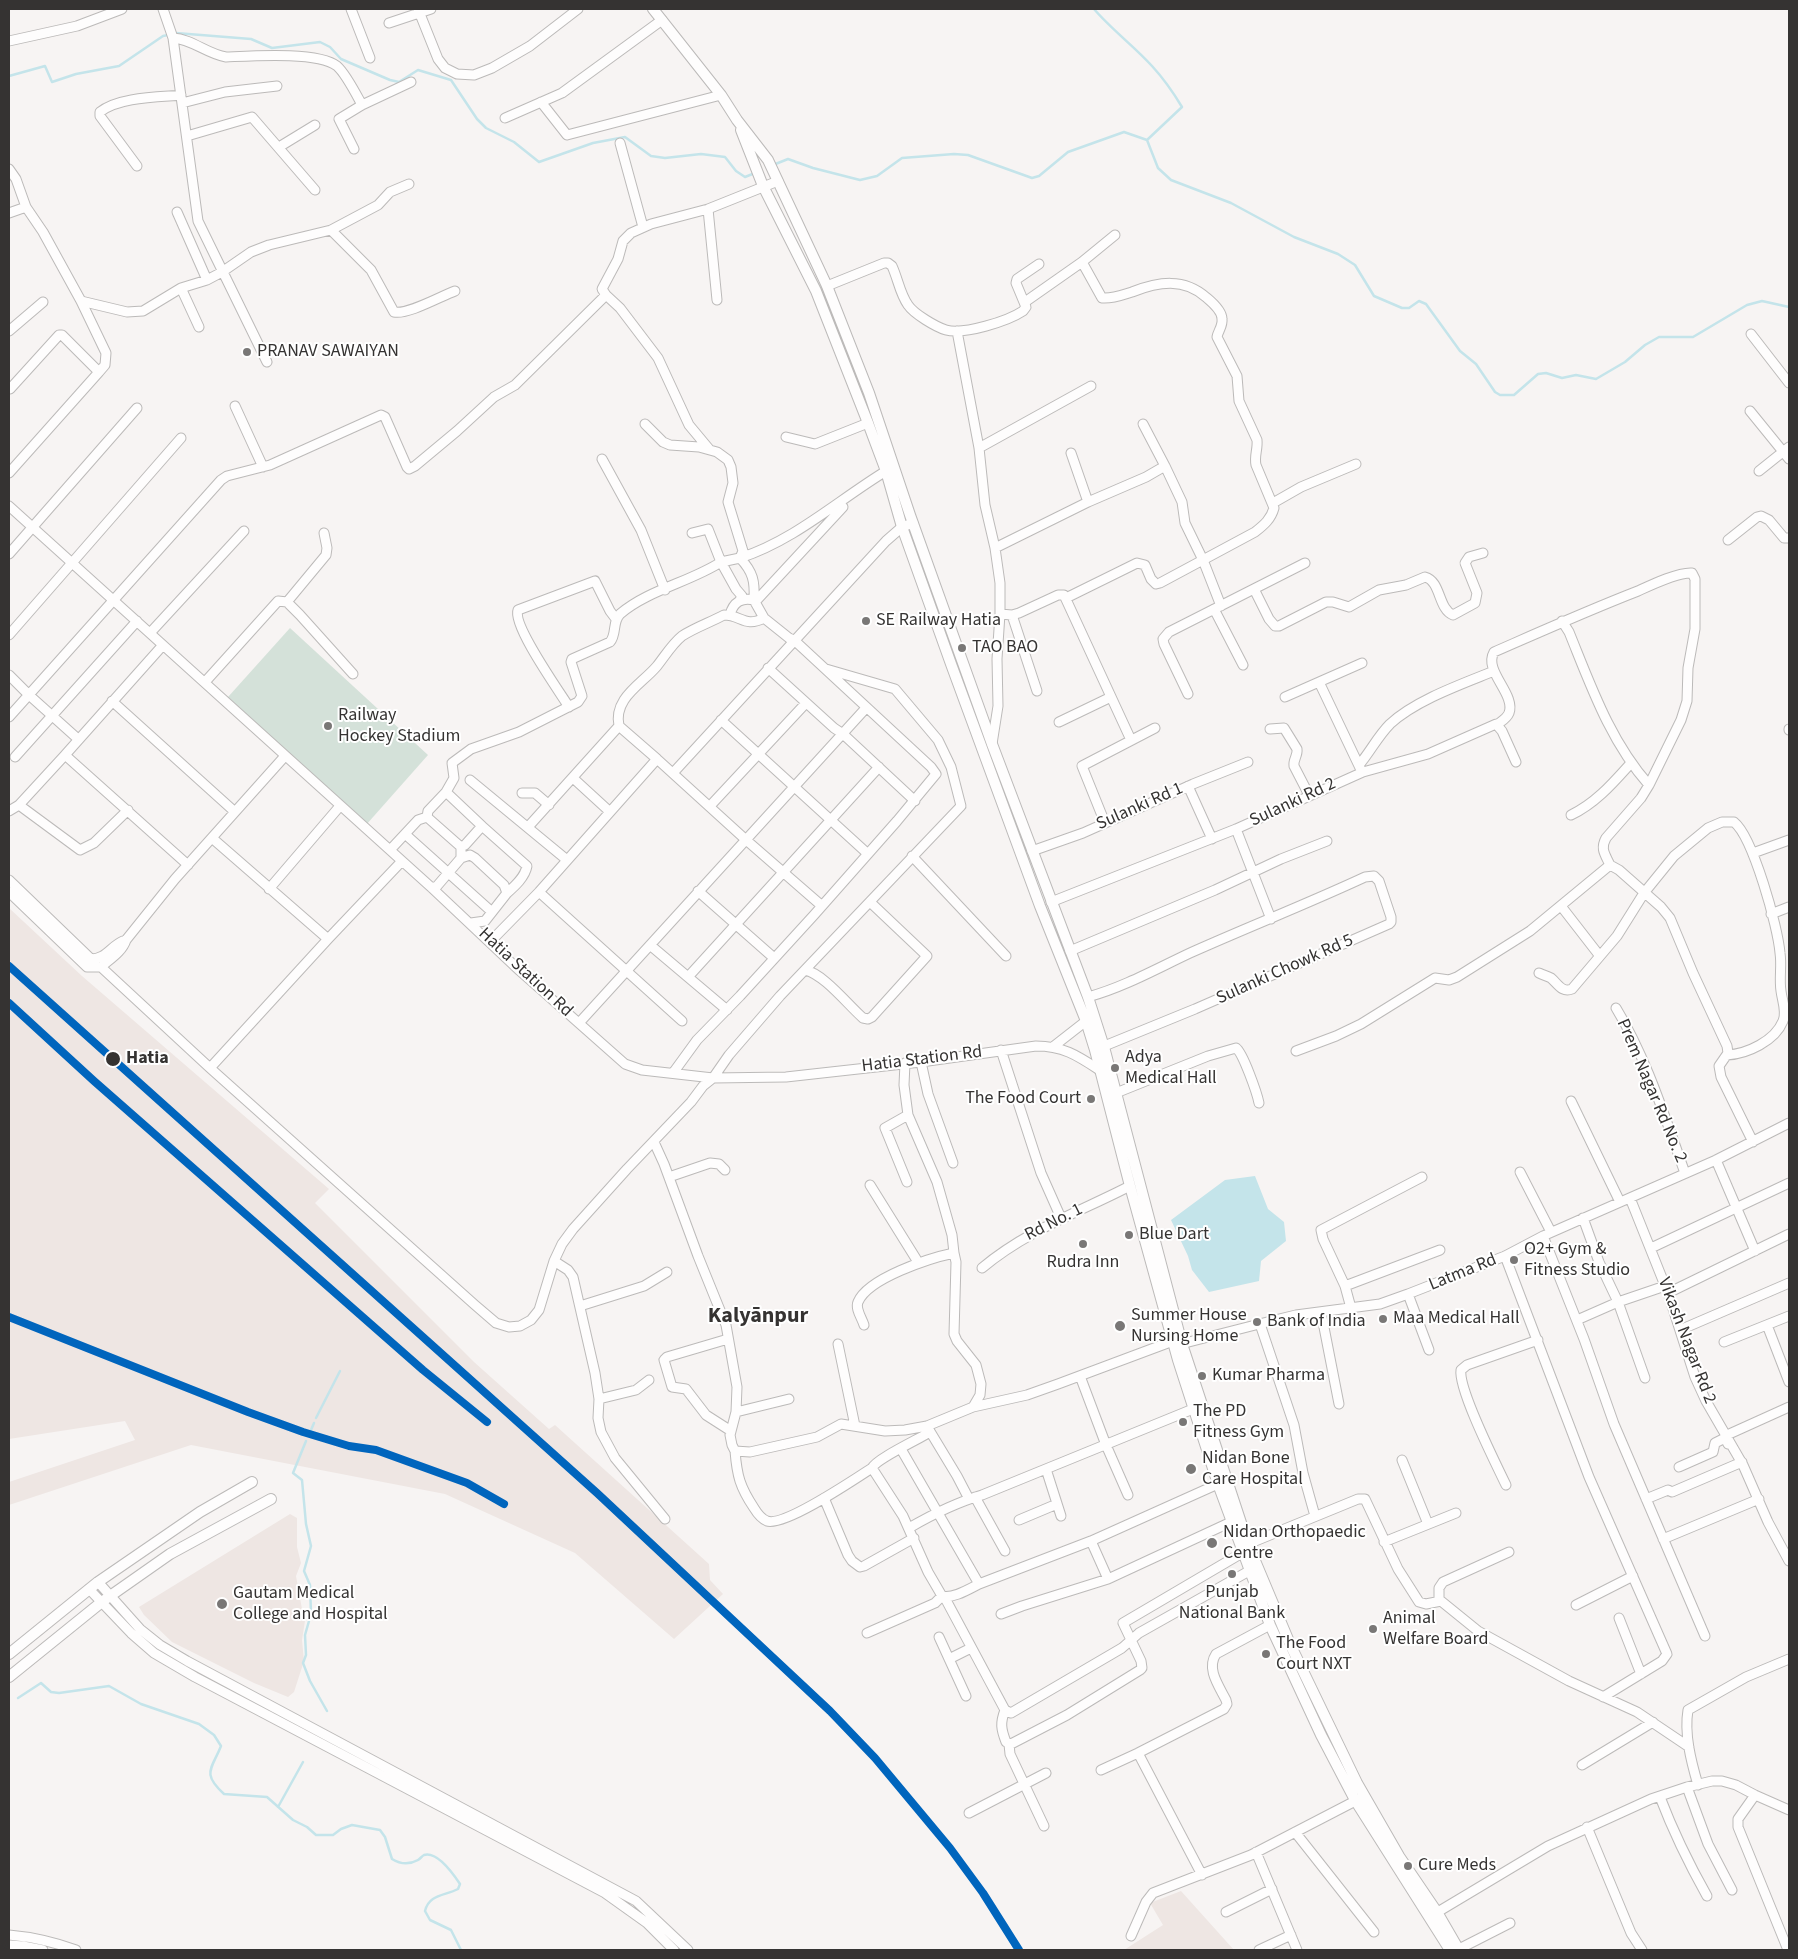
<!DOCTYPE html>
<meta charset="utf-8">
<style>
body{margin:0}
#map{position:relative;width:1798px;height:1959px;overflow:hidden;background:#f7f4f3;font-family:"Source Sans 3",sans-serif}
canvas{display:block}
.frame{position:absolute;inset:0;border:10px solid #353332;pointer-events:none}
</style>
<div id="map">
<canvas width="1798" height="1959"></canvas>
<div class="frame"></div>
</div>
<script>
const ctx = document.querySelector('canvas').getContext('2d');
ctx.lineJoin = 'round';
function paint(path, color) {
  ctx.fillStyle = color;
  ctx.fill(path, 'evenodd');
}
function stroke(path, color, width, dash) {
  ctx.strokeStyle = color;
  ctx.lineWidth = width;
  ctx.lineCap = dash ? 'butt' : 'round';
  ctx.setLineDash(dash || []);
  ctx.stroke(path);
}
function label(font, color, halo, rows, align = 'center') {
  ctx.font = font + ' "Source Sans 3",sans-serif';
  ctx.lineWidth = 4;
  ctx.setLineDash([]);
  ctx.textBaseline = 'middle';
  ctx.strokeStyle = halo;
  ctx.fillStyle = color;
  for (const [text, x, y, turn = 0] of rows) {
    ctx.save();
    ctx.translate(x, y);
    ctx.rotate((+turn || 0) * Math.PI / 180);
    ctx.textAlign = isNaN(turn) ? turn : align;
    if (halo) ctx.strokeText(text, 0, 0);
    ctx.fillText(text, 0, 0);
    ctx.restore();
  }
}
const built = new Path2D(`
 M9,908l73,68 247,213 -14,14 159,159 75,67 6,-4 154,139 1,16 13,14 -49,45 -99,-86 -130,-59 -254,-49 -182,60v-23l126,-42 -10,-19 -116,18z
 M290,1514l7,4v29l4,16 -5,13 6,33 4,5 -4,26 2,21 -10,31 -6,5 -34,-14 -82,-41 -28,-27 -5,-8z
 M1181,1891l53,59h-110l39,-25 -13,-22z`);
const green = new Path2D(`
 M290,628l138,127 -62,70 -138,-128z`);
const water = new Path2D(`
 M1255,1176l13,33 16,13 2,19 -25,20 -2,20 -50,11 -17,-22 -4,-14 -17,-36 54,-40z`);
const stream = new Path2D(`
 M1094,9c18,21 40,37 58,57 12,13 21,26 30,41l-35,33
 M176,33l75,6 21,9 48,-6 10,5 11,12 49,21 9,2 19,-12 33,10 26,39 9,9 28,14 25,20 54,-19 32,-6 26,19 14,2 36,-4 24,3 11,14 9,6 10,-4
 M9,76l36,-10 7,16 24,-8 43,-8 44,-30 5,-1
 M773,165l15,-6 25,9 47,12 17,-4 25,-18 52,-4 14,1 64,23 7,-2 29,-24 56,-20 23,8 11,28 13,12 60,23 63,34 44,17 17,11 19,31 28,12h7l10,-7 7,3 34,47 16,13 19,28 5,3h14l24,-21 8,-1 16,5 14,-3 20,4 29,-17 20,-17 14,-8h34l54,-32 15,-4 27,6
 M316,1418l24,-47
 M311,1430l3,-7
 M306,1441l-13,32 9,7 4,44 5,22 -7,25 6,14 1,29 -6,21 1,20 -3,8 7,18 17,30
 M18,1698l23,-15 10,9 8,1 50,-7 32,18 58,20 15,11 7,11c-9,23 -20,27 3,48l43,3 26,23 14,7 9,8h17l8,-6 11,-4 28,5 5,7 7,22c8,5 17,6 26,1 2,-1 4,-4 6,-5 13,-4 30,20 36,29l-2,5c-13,7 -29,5 -33,22l5,9 21,10 10,20
 M278,1807l25,-45`);
const minor = new Path2D(`
 M163,9l10,29 25,183 69,141
 M351,9l19,49
 M418,9l20,50 7,9 12,6 17,1 18,-7 38,-22 48,-37
 M389,23l42,-14
 M173,38c19,1 34,16 53,19 24,-1 92,-6 111,9 9,8 19,28 25,39
 M9,41l68,-15 45,-17
 M541,102l26,33 154,-40
 M182,103l43,-11 52,-6
 M505,118l57,-25 100,-73
 M187,136l65,-19 63,73
 M620,143l23,84
 M279,147l36,-22
 M354,149l-15,-30 23,-14 49,-23
 M137,166l-37,-50v-4c18,-15 59,-15 81,-17
 M9,169l7,10 10,28
 M708,209l9,91
 M177,212l30,68
 M9,213l17,-6 17,25 38,69 25,52 -1,12 -6,7
 M331,230l47,-25 12,-13 19,-8
 M827,286l57,-23h4l4,3c6,13 8,28 16,39 6,9 28,22 38,25 18,5 62,-9 77,-19l3,-4 -10,-24 1,-4 22,-15
 M181,288l18,39
 M606,295l14,13 38,50 31,67 20,24
 M81,301l46,11 16,-1 38,-23 26,-8 15,-8 29,-20 18,-7 62,-15 40,40 23,42c14,3 47,-16 61,-21
 M1025,302l57,-40 33,-27
 M9,331l34,-29
 M957,331l22,117 6,57 10,43 5,35v31l-3,45 1,47 -6,38
 M1751,334l38,49
 M235,406l28,61
 M1750,411l39,48
 M645,424l18,18 7,3 29,2 18,5 11,8 3,7 2,16 -5,19 15,49 -3,7 -19,4 15,27 6,7 -2,4
 M786,437l29,7 53,-21
 M979,448l112,-62
 M1071,453l17,49
 M602,459l39,71 24,60
 M1165,466l17,36 3,21 18,37 18,46
 M1759,471l30,-24
 M9,473l90,-101 -37,-37h-3l-49,54
 M1273,503l28,-16 55,-23
 M9,506l423,382 88,83 105,93 17,6 71,8 73,-1 135,-15 115,-16c28,0 42,10 65,25l2,-1
 M1728,540l29,-23 4,-1 8,4 15,18h5
 M995,548l93,-46 58,-25 19,-11 -22,-42
 M9,554l128,-146
 M1254,589l15,30 6,7h4l47,-24h7l16,5 30,-17 27,-5 19,-8c16,4 13,32 28,38l22,-12 2,-10 -12,-30 4,-6 14,-4
 M1066,598l71,-35 8,2 6,14 5,5 4,-1 95,-51c9,-7 16,-13 19,-24l-18,-43c-2,-9 2,-16 1,-25l-18,-39 -2,-25 -20,-39c1,-6 6,-11 5,-18 0,-8 -9,-16 -15,-21 -23,-21 -49,-16 -75,-6 -10,3 -19,7 -30,6l-20,-36
 M287,602l39,-47 1,-7 -3,-15
 M1214,609l29,56
 M1000,614l12,1 7,-2 39,-18h6l67,145
 M730,615c3,-13 12,-18 24,-15 1,-19 -1,-28 -14,-42 55,-18 97,-57 146,-87
 M1012,615l25,76
 M1562,621l7,11c22,54 41,109 80,153l-8,13 -35,40c-6,11 -1,16 4,27
 M150,633l94,-102
 M9,635l172,-197
 M163,645l-98,110 123,110
 M768,668l66,60 9,6 72,67
 M9,675l20,20 49,44
 M205,682l73,-81 9,1 13,13 53,59
 M1319,682l42,88
 M1188,694l-24,-50 -1,-5 6,-7 136,-69
 M1285,697l77,-34
 M112,701l123,111
 M569,707c-10,-16 -57,-82 -51,-97l77,-29 15,30 6,8
 M9,717l212,-237 6,-4 43,-11 111,-50 4,2 22,50 2,2 6,-3 42,-35 37,-34 21,-12 91,-90 -4,-6 16,-30 5,-18 8,-8 20,-9 57,-15 70,-28
 M721,720l147,134
 M1059,722l52,-25
 M1498,724c4,-3 9,-6 11,-11 7,-19 -26,-42 -15,-61 48,-21 95,-42 144,-61 13,-6 40,-19 54,-18l3,6v50l-7,39 -1,33 -6,19 -32,65
 M1270,729l14,-1 13,21c1,7 -4,10 -3,17l15,29
 M1789,729v1
 M15,757l122,-136
 M657,759l-38,-33c-6,-28 23,-42 38,-60 8,-10 15,-22 25,-30 12,-8 29,-14 42,-21 17,0 21,13 40,3
 M1359,765c11,-13 19,-29 31,-41 26,-24 72,-40 104,-53
 M673,773l213,-232 16,-14 11,-4
 M573,778l36,33
 M470,780l97,80
 M1188,786l24,53
 M446,792l8,-14 -2,-15 19,-14 48,-17 59,-30 4,-6 -11,-34 1,-3 38,-17c7,-8 2,-20 10,-28 28,-24 70,-32 101,-52l-13,-33 -16,4
 M522,793h13l14,12
 M19,805l61,45 14,-7 34,-33
 M710,806l96,-103
 M9,811l10,-6 46,-50
 M1571,815c25,-12 42,-32 60,-52
 M427,817l1,-6 18,-19 36,34 -17,19 -4,2
 M1105,823l-23,-57 73,-38
 M482,826l45,40c-2,11 -12,20 -20,27
 M528,827l91,-101
 M1236,829l35,90
 M405,834l87,78
 M212,838l116,101
 M390,850l28,-30 9,-3 34,30v11l-24,28 -5,2
 M1032,851l51,-18 110,-49 55,-22
 M1753,853l36,-13
 M912,856l94,100
 M461,858l9,-3 5,3 29,27 3,8 -22,28 -14,2
 M9,880l82,79c15,0 20,-13 32,-18
 M269,889l71,-83
 M698,891l76,67
 M9,892l78,75h14c9,-8 21,-15 25,-27l49,-61 110,-123
 M539,892l143,129
 M1051,902l185,-73 127,-57 65,-18 68,-30 6,7 14,31
 M1561,906l38,49
 M1771,914l18,-7
 M490,942l49,-50 118,-133 88,80 77,67
 M650,945l77,65
 M1070,951l145,-61 66,-31 46,-18
 M101,967l109,101 265,237 21,18 13,4 11,-1 11,-6 8,-10 15,-49 8,-17 11,-15 54,-60 64,-67 12,-16 10,-8 16,-23 51,-59 181,-190 -10,-39 -13,-27 -43,-51 -69,-20
 M805,970c19,4 43,35 58,48l5,1 4,-2 55,-61 -57,-54
 M1539,973c4,2 8,3 12,5 7,6 11,15 21,11l45,-53 27,-43 30,-37 34,-28 14,-6h12c19,15 44,105 46,131 2,13 -1,25 1,38 1,9 6,21 2,30 -8,20 -36,33 -56,34
 M688,977l191,-210
 M1088,997c36,-10 68,-28 102,-44 58,-26 117,-49 175,-76l9,-1 5,5 12,36v5l-2,2 -194,85 -98,40
 M1616,1008c31,51 49,110 69,165
 M579,1023l287,-315
 M1054,1046l32,-25 6,-2
 M1001,1050l40,123 20,45
 M1296,1051l40,-15 25,-12 74,-46 14,2 8,-3 73,-46 80,-66 9,5 42,37 9,11 23,55 34,73 1,7 -9,13 2,11 32,65
 M921,1062l7,32 25,69
 M210,1068l118,-129 74,-78
 M673,1073l24,-33 43,-44 74,-81 83,-94 39,-47 -5,-7 -137,-127 -5,-2 -25,-20 -9,-16 88,-95
 M1111,1095l97,-39 28,-8c7,5 21,45 23,55
 M1571,1101l49,101
 M654,1142l10,22 34,92 28,69 11,62 -1,25 -6,23 2,10 3,6 15,1 67,-15 24,-13 44,7 20,-1 22,-4 46,-19 54,-12 31,-11 115,-43
 M1716,1160l39,91
 M1520,1172l31,60
 M669,1177l41,-14 9,1 6,6
 M907,1182l-22,-54 23,-13
 M870,1185l48,77
 M1630,1198l38,95 27,84 11,24 37,64 25,57 21,39
 M1543,1236l41,103 30,85 91,212
 M1651,1248l138,-65
 M954,1253l2,9 -2,72 3,7 19,24 5,19 -1,11 -7,12
 M1505,1256l84,221 78,177 -5,7 -59,36
 M554,1261l14,9 5,7 22,96 4,26 -1,19 3,14 14,26 50,61
 M982,1268c44,-37 97,-56 148,-82
 M1345,1286l95,-36
 M1668,1293l121,-59
 M1408,1294l21,56
 M580,1306l64,-20 23,-14
 M1351,1308l-6,-22 -22,-47 -2,-9 101,-53
 M1321,1312l18,92
 M1577,1320l41,-18 -19,-40 -16,-44
 M1260,1324l34,101 9,48 12,43
 M864,1325c-2,-7 -9,-16 -6,-23 10,-24 72,-44 96,-49l-2,-18 -15,-53 -29,-67 -4,-30 1,-22
 M1767,1325l22,57
 M1680,1330l109,-47
 M728,1339l-61,18 -3,3 8,27 14,2 20,26 25,16
 M1724,1342l65,-26
 M838,1344l17,82
 M1177,1345l98,-25 21,-5 84,-11 28,-10 97,-38 38,-20 173,-76 73,-37
 M1080,1376l26,69 22,50
 M1645,1378l-27,-76 47,-16
 M599,1399l37,-9 13,-10
 M736,1412l53,-13
 M928,1428l29,48 12,23
 M1727,1435l62,-28
 M901,1449l78,135c-10,5 -26,15 -37,12l-14,-24 -25,-56 -31,-48c4,-9 47,-29 58,-36
 M735,1451c2,25 5,36 19,57 3,5 8,11 13,13 17,6 88,-42 105,-53
 M1402,1460l26,64
 M1679,1467l34,-15 2,-9 10,-5 3,6
 M1046,1469l15,47
 M1506,1485c-10,-21 -48,-96 -45,-115l6,-5 71,-25
 M975,1497l30,54
 M824,1498l24,57 4,6 8,6 4,-1 50,-28
 M1646,1499l22,-9 4,2 70,-30
 M1019,1520l38,-16
 M909,1528c24,-14 46,-25 73,-33l211,-86
 M1663,1539l96,-40
 M1091,1541l17,38
 M1384,1542l72,-29
 M1248,1544l110,-45h7l33,70 21,33 7,2 15,-3 37,30 91,50 68,31 52,35
 M98,1582l42,47 20,16 27,16 449,240 52,49
 M979,1584l112,-43 127,-57
 M89,1589l42,44 23,20 41,24 410,216 42,30 27,27
 M945,1598l60,112 6,3 111,-65 17,-15 110,-62
 M1439,1601v-13l4,-6 66,-30
 M1576,1605l57,-29
 M1001,1614l21,-8 86,-27 123,-57
 M1619,1618l22,56
 M867,1633l68,-30 7,-7
 M939,1637l27,59
 M949,1659l22,-11
 M1005,1710c-5,13 -4,19 1,32l5,2 56,-29 73,-45 2,-2 -1,-7 -18,-38 119,-70
 M1009,1744l1,10 34,72
 M1138,1753l64,122
 M1582,1765l71,-43
 M1101,1770l37,-17 86,-44 3,-5 -1,-4c-7,-14 -20,-31 -10,-46l54,-29
 M1698,1785c-7,-24 -14,-51 -10,-75l58,-33 43,-18
 M1687,1787l21,57 24,46
 M1755,1795l-17,24v8l50,123
 M1660,1797c13,34 29,67 47,99
 M969,1813l77,-40
 M1587,1827l44,106 11,17
 M1295,1832l79,100
 M1256,1852l41,98
 M1226,1912l46,-23
 M1431,1916l117,-70 103,-47 36,-12 25,-6h10l14,4 19,10 34,15
 M9,1935c23,2 45,7 67,15
 M1131,1936l15,-34 7,-9 98,-38 110,-57
 M9,1945l14,1 20,4
 M1459,1949l51,-26
 M1259,1950l32,-15`);
const major = new Path2D(`
 M653,9l68,86 16,25 31,40 59,126 42,107 41,122 82,229 96,253 16,50 78,297 66,200 42,100 67,139 42,73 38,56 22,38
 M741,130l22,56 53,105 52,132 18,48 16,56 49,137 89,242 46,115 9,29 35,136 48,174 40,124 52,141 51,110 34,65 95,150
 M9,1654l89,-72 102,-70 52,-30
 M9,1677l94,-76 67,-47 101,-55`);
const rail1 = new Path2D(`
 M9,966l588,527 233,218 45,47 75,90 33,45 36,57
 M9,1003l85,78 329,289 64,52
 M9,1317l239,95 55,20 46,14 27,4 91,33 37,21`);
const markers = [
 [247,352,5,"#797776"],
 [866,621,5,"#797776"],
 [962,648,5,"#797776"],
 [328,726,5,"#797776"],
 [113,1059,8,"#353332"],
 [1115,1068,5,"#797776"],
 [1091,1099,5,"#797776"],
 [1129,1235,5,"#797776"],
 [1083,1244,5,"#797776"],
 [1514,1260,5,"#797776"],
 [1383,1319,5,"#797776"],
 [1257,1322,5,"#797776"],
 [1120,1326,6,"#797776"],
 [1202,1376,5,"#797776"],
 [1183,1422,5,"#797776"],
 [1191,1469,6,"#797776"],
 [1212,1543,6,"#797776"],
 [1232,1574,5,"#797776"],
 [222,1604,6,"#797776"],
 [1373,1629,5,"#797776"],
 [1266,1654,5,"#797776"],
 [1408,1866,5,"#797776"]
];
const poiNames = [
 ["PRANAV SAWAIYAN",257,352],
 ["SE Railway Hatia",876,621],
 ["TAO BAO",972,648],
 ["Railway",338,716],
 ["Hockey Stadium",338,737],
 ["Adya",1125,1058],
 ["Medical Hall",1125,1079],
 ["The Food Court",1081,1099,"right"],
 ["Blue Dart",1139,1235],
 ["O2+ Gym &",1524,1250],
 ["Fitness Studio",1524,1271],
 ["Rudra Inn",1083,1263,"center"],
 ["Summer House",1131,1316],
 ["Nursing Home",1131,1337],
 ["Maa Medical Hall",1393,1319],
 ["Bank of India",1267,1322],
 ["Kumar Pharma",1212,1376],
 ["The PD",1193,1412],
 ["Fitness Gym",1193,1433],
 ["Nidan Bone",1202,1459],
 ["Care Hospital",1202,1480],
 ["Nidan Orthopaedic",1223,1533],
 ["Centre",1223,1554],
 ["Punjab",1232,1593,"center"],
 ["National Bank",1232,1614,"center"],
 ["Gautam Medical",233,1594],
 ["College and Hospital",233,1615],
 ["Animal",1383,1619],
 ["Welfare Board",1383,1640],
 ["The Food",1276,1644],
 ["Court NXT",1276,1665],
 ["Cure Meds",1418,1866]
];
const streetNames = [
 ["Sulanki Rd 2",1293,803,-25],
 ["Sulanki Rd 1",1140,807,-24],
 ["Sulanki Chowk Rd 5",1285,970,-24],
 ["Hatia Station Rd",525,973,43],
 ["Hatia Station Rd",922,1060,-7],
 ["Prem Nagar Rd No. 2",1651,1091,67],
 ["Rd No. 1",1054,1223,-27],
 ["Latma Rd",1463,1273,-22],
 ["Vikash Nagar Rd 2",1686,1341,69]
];
const stopNames = [
 ["Hatia",126,1059]
];
const districtNames = [
 ["Kalyānpur",758,1317]
];
paint(built, '#eee6e3');
paint(green, '#d4e1d9');
paint(water, '#c4e4ea');
stroke(stream, '#c4e4ea', 2.5);
stroke(minor, '#bcbab9', 11);
stroke(major, '#bcbab9', 12);
stroke(minor, '#fefdfd', 9);
stroke(major, '#fefdfd', 10);
stroke(rail1, '#0065bd', 8);
for (const [x, y, r, color] of markers) {
  const dot = new Path2D();
  dot.arc(x, y, r, 0, 2 * Math.PI);
  ctx.fillStyle = color;
  ctx.fill(dot);
  stroke(dot, '#fff', 2);
}
label('18px', '#353332', '#fff', poiNames, 'left');
label('18px', '#353332', '#fff', streetNames);
label('bold 18px', '#353332', '#fff', stopNames, 'left');
label('bold 22px', '#353332', '#fff', districtNames);
</script>
